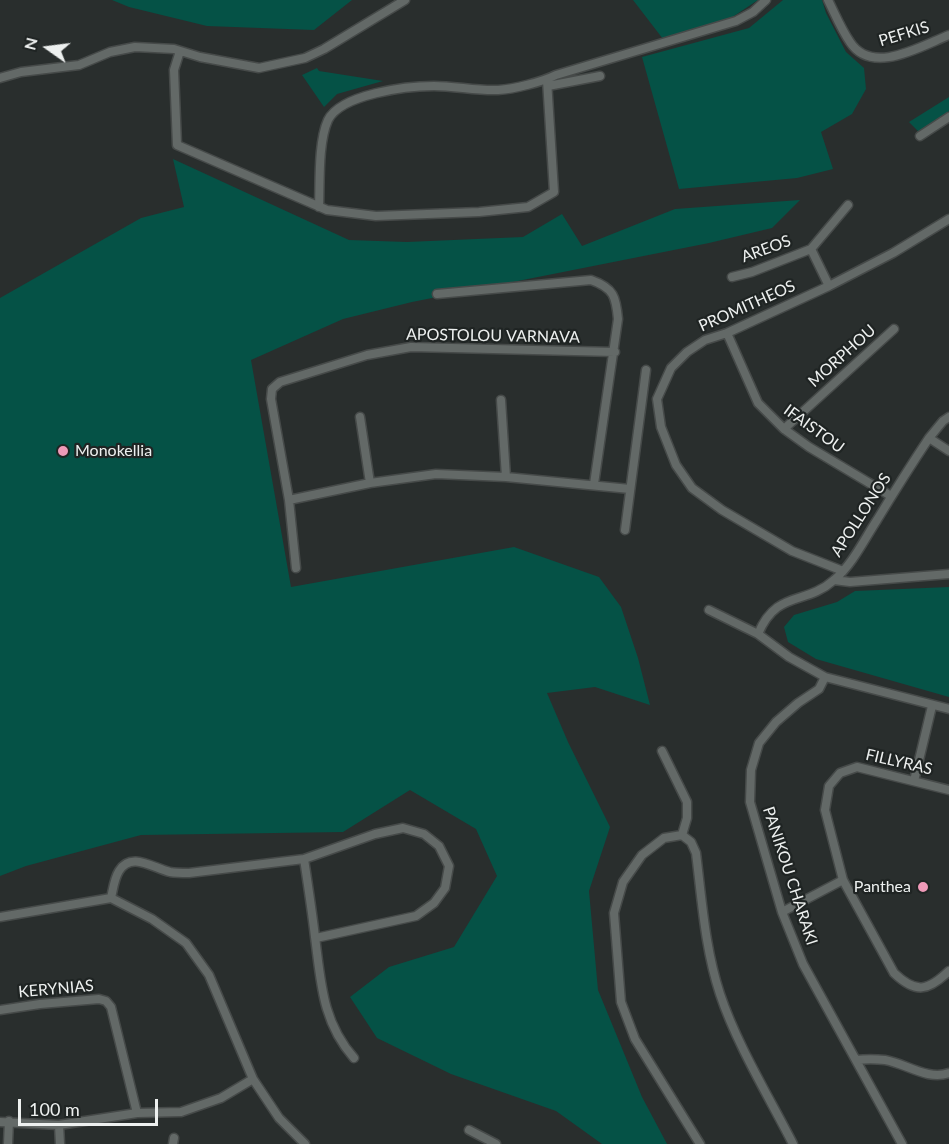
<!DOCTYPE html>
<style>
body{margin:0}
#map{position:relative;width:949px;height:1144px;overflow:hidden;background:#292e2d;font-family:Lato,sans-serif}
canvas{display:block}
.north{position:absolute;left:18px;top:18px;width:60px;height:60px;-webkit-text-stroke:4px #1f2423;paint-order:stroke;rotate:284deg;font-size:16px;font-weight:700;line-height:24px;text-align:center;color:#edf0ef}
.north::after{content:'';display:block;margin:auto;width:21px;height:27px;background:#edf0ef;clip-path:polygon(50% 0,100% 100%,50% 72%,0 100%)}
.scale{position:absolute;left:18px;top:1099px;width:140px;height:27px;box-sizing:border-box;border:3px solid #edf0ef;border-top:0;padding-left:8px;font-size:18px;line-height:21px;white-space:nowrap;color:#edf0ef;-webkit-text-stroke:4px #1f2423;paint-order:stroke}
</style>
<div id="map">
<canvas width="949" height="1144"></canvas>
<div class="north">N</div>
<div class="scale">100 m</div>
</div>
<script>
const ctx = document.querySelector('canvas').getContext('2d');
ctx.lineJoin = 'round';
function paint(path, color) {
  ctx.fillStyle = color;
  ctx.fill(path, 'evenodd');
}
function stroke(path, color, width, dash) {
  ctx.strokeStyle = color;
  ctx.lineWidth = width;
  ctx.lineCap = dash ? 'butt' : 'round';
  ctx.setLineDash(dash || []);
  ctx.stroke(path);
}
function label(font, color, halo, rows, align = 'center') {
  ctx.font = font + ' Lato,sans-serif';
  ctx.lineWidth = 4.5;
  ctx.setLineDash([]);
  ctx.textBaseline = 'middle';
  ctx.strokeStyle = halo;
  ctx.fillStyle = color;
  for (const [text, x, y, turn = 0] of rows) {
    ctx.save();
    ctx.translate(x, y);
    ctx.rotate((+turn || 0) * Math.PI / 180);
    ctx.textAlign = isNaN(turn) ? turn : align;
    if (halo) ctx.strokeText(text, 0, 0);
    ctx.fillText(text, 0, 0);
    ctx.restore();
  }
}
const green = new Path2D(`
 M112,0h240l-38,30 -107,-4 -78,-19z
 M633,0h125l-27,18 -68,21z
 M783,0h39l4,13 20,39 18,16 2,21 -14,25 -31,18 12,37 -36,9 -118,11 -37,-132 107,-29z
 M317,68l2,3 64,10 -46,13 -13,13 -22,-32z
 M949,97v14l-30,21 -10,-10z
 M173,159l176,81 58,2 116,-5 39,-23 20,32 93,-37 125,-9 -28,28 -63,15 -297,59 -69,17 -92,41 40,227 223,-40 85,30 22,30 17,51 12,47 -55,-18 -48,6 21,49 42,85 -21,64 9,99 44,107 25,47h-65l-46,-33 -105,-37 -74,-36 -27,-41 39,-30 65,-20 43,-71 -21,-47 -66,-39 -67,42 -202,3 -115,31 -26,10v-578l141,-80 43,-11z
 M949,587v110l-133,-38 -28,-17 -4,-15 10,-12 43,-13 18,-11z`);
const street = new Path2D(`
 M828,0c7,14 13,29 22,42 22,34 71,4 99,-7
 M180,51l-6,19 3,75 150,65 49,6 103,-4 49,-5 26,-15 -7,-112
 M0,78l21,-6 58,-7 31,-13 25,-5 39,2 26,8 59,11 46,-10 19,-9 81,-49
 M548,86l52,-10
 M920,136l29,-19
 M319,207c1,-25 -1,-65 9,-87 13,-26 79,-34 106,-34 21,0 43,5 64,4 16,-1 44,-8 58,-15l180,-54 17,-9 13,-12
 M811,249l18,37
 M732,277l20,-5 59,-23 37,-44
 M437,294l154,-14c23,8 25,17 27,39l-24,165
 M727,333l31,70 26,26 25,18 82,49
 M501,400l5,77
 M360,417l10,66
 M784,429l110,-100
 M929,438l20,13
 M289,500l81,-17 66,-9 70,3 124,12
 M625,530l21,-160
 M296,568l-7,-68 -18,-101 1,-10 8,-7 87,-27 44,-8 204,5
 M843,571l-51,-20 -70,-41 -30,-22 -16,-23 -15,-38 -4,-28 14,-31 16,-16 18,-12 22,-7 102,-47 64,-33 56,-34
 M834,580l16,2 99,-8
 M709,610l49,24 31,23 36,20
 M758,634c19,-45 47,-28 76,-54 18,-15 30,-40 43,-60 17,-28 34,-55 52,-82l14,-17 6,-4
 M662,751l25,51v16l-5,17
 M914,781l18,-75
 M949,790l-92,-23 -17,6 -11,13 -4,24 18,70 51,93c22,21 34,18 55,-2
 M682,835l-18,3 -22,17 -19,27 -9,31 7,89 14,37 65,105
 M682,835l9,7 5,11c6,48 9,96 24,141 17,51 49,103 73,150
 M304,859c4,26 8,52 11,78 6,45 7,85 39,121
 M111,898c2,-8 3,-19 8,-27 12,-20 34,-3 51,1 6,1 13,1 19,1l115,-14 71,-25 28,-6 21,6 15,12 10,20 -4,22 -11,15 -18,13 -100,22
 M782,912l61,-32
 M0,917l111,-19 41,21 34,24 23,32 44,104 26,39 26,26
 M0,1010l40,-6 59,-5 7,2 5,6 26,106
 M856,1060c10,-1 19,-1 29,0 20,3 43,21 64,13
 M0,1122l59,3 78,-12 44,-1 40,-14 32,-19
 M59,1125l1,19
 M469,1130l27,14
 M8,1144l1,-23
 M173,1144l1,-6
 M902,1144l-99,-180 -21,-52 -32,-110 1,-32 8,-27 17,-21 22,-19 21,-14 6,-12 124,32`);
const markers = [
 [63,451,6,"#ef9ab8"],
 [923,887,6,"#ef9ab8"]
];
const streetNames = [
 ["PEFKIS",904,34,-17],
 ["AREOS",766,249,-20],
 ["PROMITHEOS",747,306,-24],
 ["APOSTOLOU VARNAVA",493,336,1],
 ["MORPHOU",842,356,-42],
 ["IFAISTOU",814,429,36],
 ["APOLLONOS",861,515,-57],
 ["FILLYRAS",899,762,13],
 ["PANIKOU CHARAKI",790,876,72],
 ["KERYNIAS",56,989,-5]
];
const poiNames = [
 ["Monokellia",75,451],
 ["Panthea",911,887,"right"]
];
paint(green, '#055246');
stroke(street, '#464a49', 11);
stroke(street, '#636967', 8);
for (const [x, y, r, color] of markers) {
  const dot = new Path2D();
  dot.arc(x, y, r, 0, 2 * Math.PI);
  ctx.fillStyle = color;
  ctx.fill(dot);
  stroke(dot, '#1f2423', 2);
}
label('16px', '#edf0ef', '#1f2423', streetNames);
label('16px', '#edf0ef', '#1f2423', poiNames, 'left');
</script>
